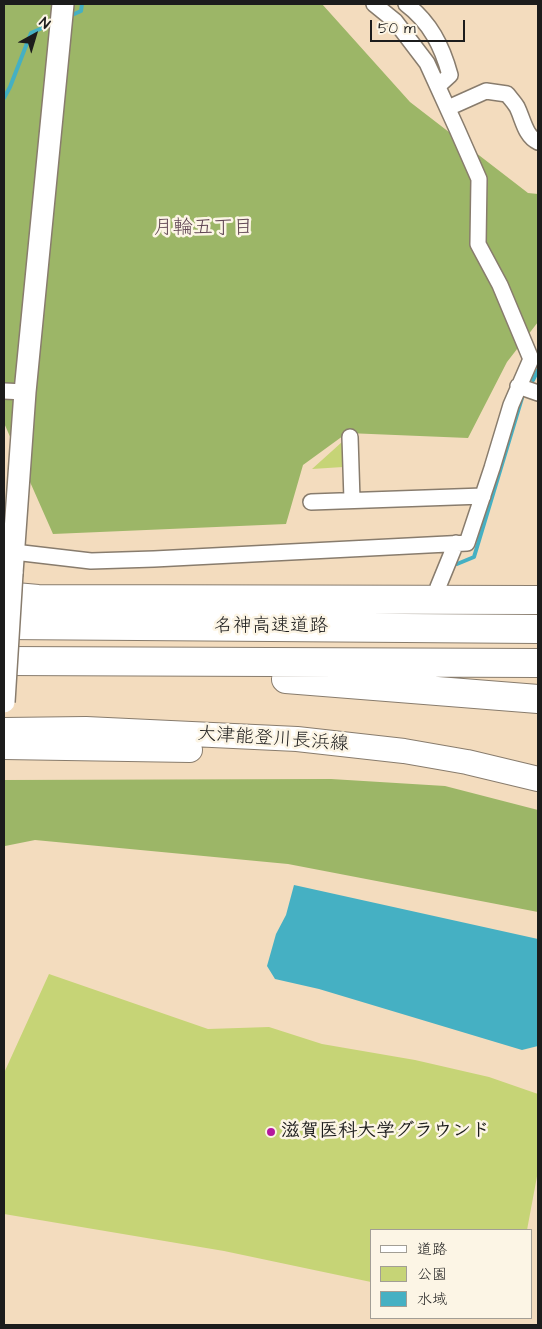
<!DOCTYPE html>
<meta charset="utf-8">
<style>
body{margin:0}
#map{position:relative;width:542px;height:1329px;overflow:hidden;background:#f3dcbe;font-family:"Architects Daughter","Klee One",sans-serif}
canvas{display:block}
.frame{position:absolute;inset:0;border:5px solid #1c1c1c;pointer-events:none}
.legend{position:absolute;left:370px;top:1229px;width:162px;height:90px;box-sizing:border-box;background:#fcf5e5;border:1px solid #a29e95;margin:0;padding:6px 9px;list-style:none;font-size:15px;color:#1c1c1c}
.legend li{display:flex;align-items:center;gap:10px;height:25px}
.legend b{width:25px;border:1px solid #a29e95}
.north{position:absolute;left:10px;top:10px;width:50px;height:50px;-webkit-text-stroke:4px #fcf5e5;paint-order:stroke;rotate:39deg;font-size:14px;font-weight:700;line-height:20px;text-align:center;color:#1c1c1c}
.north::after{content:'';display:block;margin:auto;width:18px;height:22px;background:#1c1c1c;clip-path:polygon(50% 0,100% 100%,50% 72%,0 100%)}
.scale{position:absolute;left:370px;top:20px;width:95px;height:22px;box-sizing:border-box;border:2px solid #1c1c1c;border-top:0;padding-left:6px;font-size:15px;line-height:18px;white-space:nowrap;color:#1c1c1c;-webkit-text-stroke:4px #fcf5e5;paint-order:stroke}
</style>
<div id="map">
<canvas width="542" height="1329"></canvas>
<div class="frame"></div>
<ul class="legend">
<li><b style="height:6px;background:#fff"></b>道路</li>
<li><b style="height:14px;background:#c6d476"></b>公園</li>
<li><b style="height:14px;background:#45b0c3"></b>水域</li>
</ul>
<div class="north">N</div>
<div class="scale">50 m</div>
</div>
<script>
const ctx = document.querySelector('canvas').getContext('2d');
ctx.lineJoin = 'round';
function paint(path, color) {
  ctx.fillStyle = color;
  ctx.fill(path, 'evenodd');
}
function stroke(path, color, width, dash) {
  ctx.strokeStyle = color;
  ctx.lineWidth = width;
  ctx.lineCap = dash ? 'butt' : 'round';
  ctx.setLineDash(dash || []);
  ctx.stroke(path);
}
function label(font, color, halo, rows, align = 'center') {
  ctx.font = font + ' "Architects Daughter","Klee One",sans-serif';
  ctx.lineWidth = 5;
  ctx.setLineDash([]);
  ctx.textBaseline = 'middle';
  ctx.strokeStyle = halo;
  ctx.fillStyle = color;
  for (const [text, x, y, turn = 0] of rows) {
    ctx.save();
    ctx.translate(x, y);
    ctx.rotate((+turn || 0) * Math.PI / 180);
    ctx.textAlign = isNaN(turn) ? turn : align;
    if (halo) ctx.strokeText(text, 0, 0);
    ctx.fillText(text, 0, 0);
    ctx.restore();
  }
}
const green = new Path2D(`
 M342,442l1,25 -31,2z
 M49,974l159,55 61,-2 53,17 93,16 74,17 49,17v77l-11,59h-156v52l-147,-31 -220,-37v-141z`);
const forest = new Path2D(`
 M4,4h318l88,98 118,91 10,1v128l-31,40 -39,76 -121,-5 -44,32 -17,59 -233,10 -49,-111z
 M331,779l114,7 93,24v102l-250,-48 -253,-24 -30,6 -1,5v-71z`);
const water = new Path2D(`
 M294,885l244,54v107l-16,4 -203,-61 -44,-10 -8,-13 9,-32 10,-19z`);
const stream = new Path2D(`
 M72,15l9,-4 1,-7
 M4,98l6,-11 21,-54 18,-8
 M533,380l5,-10
 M457,564l17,-7 48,-159`);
const street = new Path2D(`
 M406,4c24,18 36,42 44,71l-12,11
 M448,108l38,-17 21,3c3,4 7,8 10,13 6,12 8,29 21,35
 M518,386l20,7
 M4,391l21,1
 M350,437l2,63
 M311,502l172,-6
 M14,552l77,9 63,-2 313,-16 25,-75 19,-63 20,-46 -31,-74 -22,-41 1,-65 -22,-50 -30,-66 -32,-42 -21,-17
 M438,587l18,-44`);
const secondary = new Path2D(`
 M12,573l13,-181 38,-388`);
const primary = new Path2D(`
 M4,730l82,-1 211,10 107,12 63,11 71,17
 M4,747l186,3`);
const highway = new Path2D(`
 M4,596l34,3 500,1
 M4,625l534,4
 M4,661l534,2
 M286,679l252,20`);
const secondaryBridge = new Path2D(`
 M4,702l8,-129`);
const markers = [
 [271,1132,5,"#b5179e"]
];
const streetNames = [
 ["名神高速道路",271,627],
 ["大津能登川長浜線",273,740,4]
];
const poiNames = [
 ["滋賀医科大学グラウンド",281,1132]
];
const neighbourhoodNames = [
 ["月輪五丁目",203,229]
];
paint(green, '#c6d476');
paint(forest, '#9cb667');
paint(water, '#45b0c3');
stroke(stream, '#45b0c3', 4);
stroke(street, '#887c6d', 18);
stroke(secondary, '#887c6d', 24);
stroke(primary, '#887c6d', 26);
stroke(highway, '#887c6d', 30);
stroke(street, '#fff', 15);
stroke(secondary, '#fff', 21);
stroke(primary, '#fff', 24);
stroke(highway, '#fff', 28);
stroke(secondaryBridge, '#887c6d', 24, []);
stroke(secondaryBridge, '#fff', 21);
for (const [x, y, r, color] of markers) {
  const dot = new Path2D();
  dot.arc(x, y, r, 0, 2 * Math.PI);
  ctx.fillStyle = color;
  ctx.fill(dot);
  stroke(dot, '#fcf5e5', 2);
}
label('19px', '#1c1c1c', '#fcf5e5', streetNames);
label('bold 19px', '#1c1c1c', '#fcf5e5', poiNames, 'left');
label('20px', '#604654', '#fcf5e5', neighbourhoodNames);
</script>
